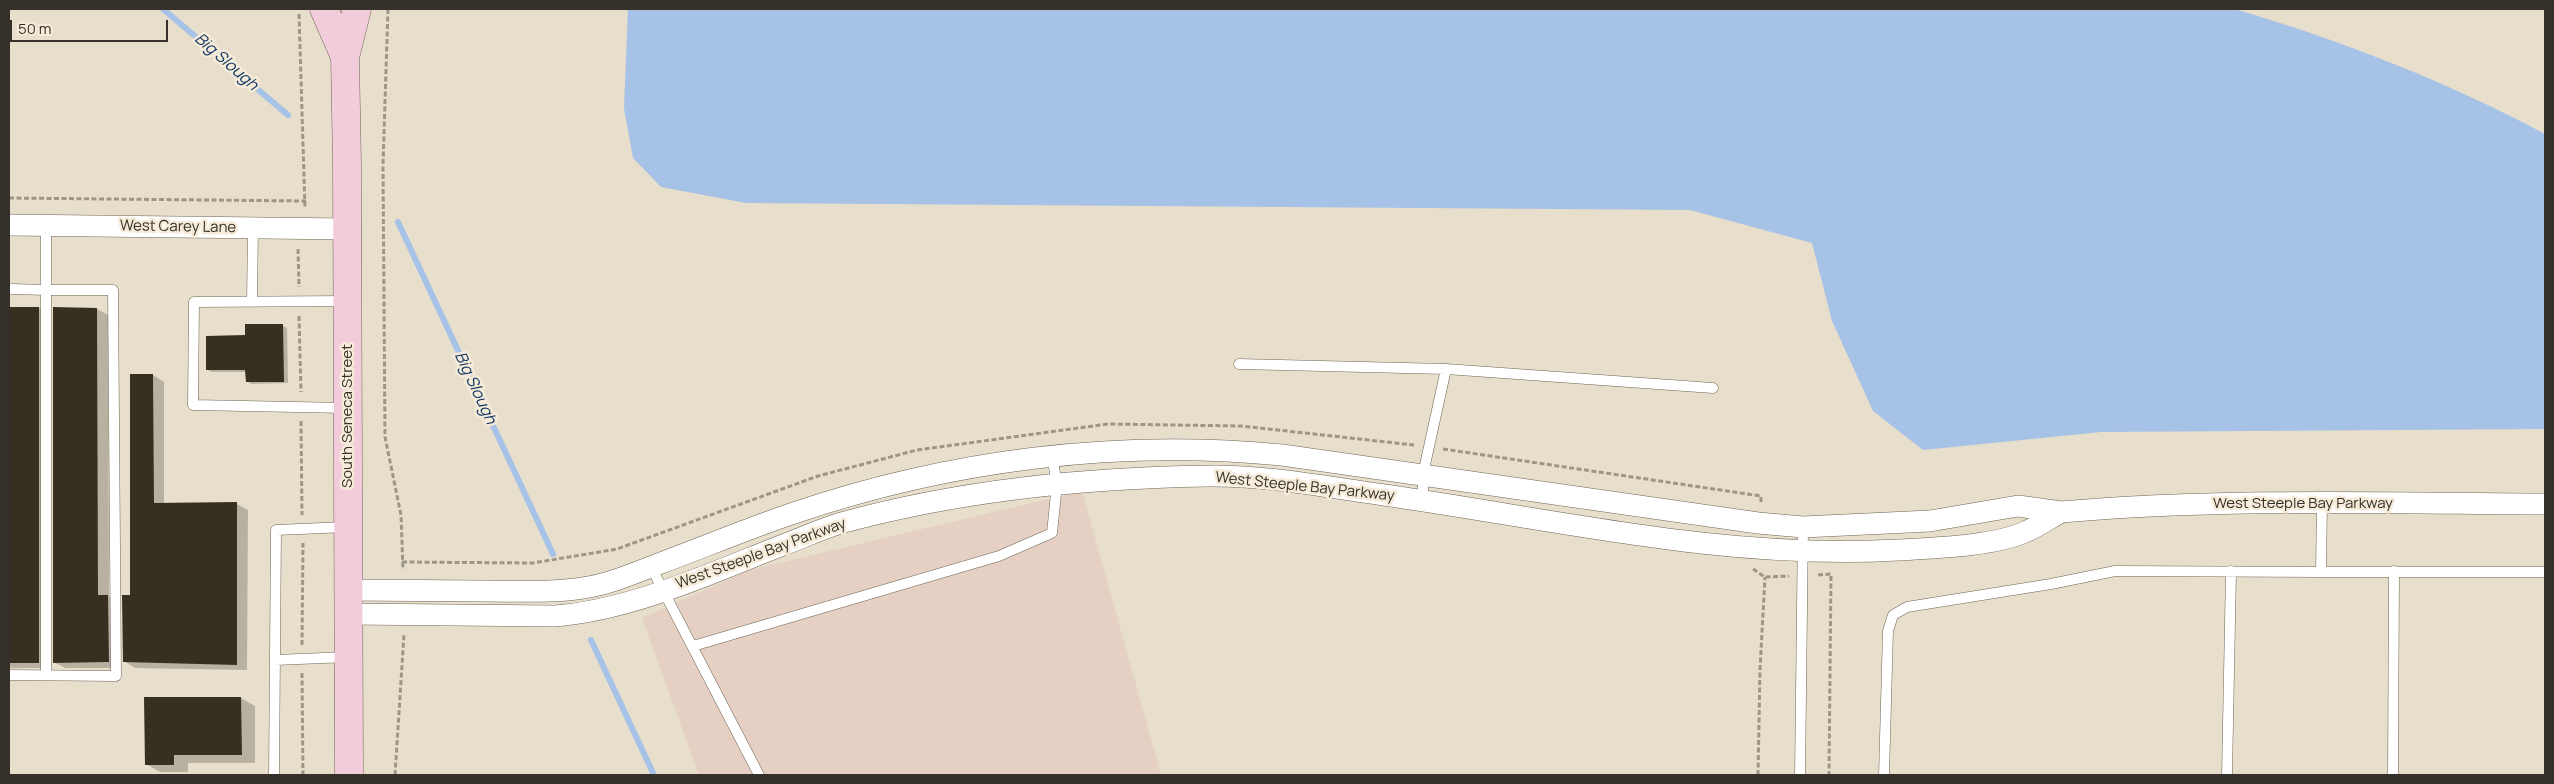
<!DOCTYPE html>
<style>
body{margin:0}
#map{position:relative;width:2554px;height:784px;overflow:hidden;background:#e7decb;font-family:Manrope,sans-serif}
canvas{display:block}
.frame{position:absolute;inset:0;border:10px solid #35312a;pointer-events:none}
.scale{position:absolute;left:10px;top:20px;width:158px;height:22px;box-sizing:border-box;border:2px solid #35312a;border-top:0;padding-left:6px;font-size:15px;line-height:18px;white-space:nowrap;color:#35312a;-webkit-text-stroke:4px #f5ebd8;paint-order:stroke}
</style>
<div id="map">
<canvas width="2554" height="784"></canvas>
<div class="frame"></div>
<div class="scale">50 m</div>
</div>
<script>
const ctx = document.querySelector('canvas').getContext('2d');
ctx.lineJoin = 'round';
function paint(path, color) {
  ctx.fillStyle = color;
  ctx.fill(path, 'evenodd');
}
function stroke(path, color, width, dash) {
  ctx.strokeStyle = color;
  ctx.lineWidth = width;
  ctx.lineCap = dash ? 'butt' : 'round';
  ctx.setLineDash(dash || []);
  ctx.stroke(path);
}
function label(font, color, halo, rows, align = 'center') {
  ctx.font = font + ' Manrope,sans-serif';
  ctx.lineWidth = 5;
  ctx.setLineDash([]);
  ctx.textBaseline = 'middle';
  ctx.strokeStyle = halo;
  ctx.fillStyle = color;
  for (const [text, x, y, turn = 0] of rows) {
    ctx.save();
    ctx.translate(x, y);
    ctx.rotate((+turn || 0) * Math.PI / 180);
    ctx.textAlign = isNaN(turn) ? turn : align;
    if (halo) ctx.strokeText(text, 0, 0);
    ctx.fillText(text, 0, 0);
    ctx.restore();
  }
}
const commercial = new Path2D(`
 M1082,491l79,284h-462l-57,-157 108,-48z`);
const water = new Path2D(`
 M628,9h1607c105,31 213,73 310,125v295l-444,3 -178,18 -50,-39 -41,-90 -20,-78 -122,-33 -944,-7 -85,-16 -28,-29 -9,-50z`);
const shadow = new Path2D(`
 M39,308l10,7v353h-40v-359z
 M54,308l43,1 11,6 1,281 10,6v66h-54l-11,-6z
 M246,326h37l4,2 1,55 -37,1 -4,-3v-9h-35l-4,-2 38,-34z
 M153,375l11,7v122h73l11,6 -1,160 -112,-2 -11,-7z
 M241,698l14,8v57h-67v9h-28l-14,-8z`);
const stream = new Path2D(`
 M163,9l125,106
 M398,222l155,332
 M591,640l63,135`);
const building = new Path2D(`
 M9,307h30v356h-30z
 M53,307l44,1 1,287h10l1,67 -56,1z
 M245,324h38l1,58h-38l-1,-12h-39v-34l39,-1z
 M130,374h23l1,129 83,-1v163l-114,-3 -1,-67h8z
 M144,697h97l1,58h-68v10h-29z`);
const path = new Path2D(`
 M388,9l-5,155 2,273 16,78 2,55
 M299,14l6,194
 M9,198l297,3
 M298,249l1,38
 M299,316l2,76
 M301,421l1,94
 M1443,449l318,47v6
 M402,562l131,1 84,-14 201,-73 99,-26 191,-26 133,2 173,19
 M1753,569l12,8 24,-1
 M1818,575l13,-1 -2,201
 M302,645l1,-102
 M302,673l1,102
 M395,775l9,-141
 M1758,775l2,-106 5,-92`);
const lane = new Path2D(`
 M12,289l34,1v385
 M347,301l-153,1 -1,103 154,3
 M252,302l1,-74
 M1239,364l207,5 267,19
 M1423,501v-27l23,-105
 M651,567l108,208
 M2321,572h224
 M693,646l306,-90 53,-23 5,-49 -5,-28
 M275,660l73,-3
 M9,675l107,1 -3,-386h-67v-65
 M274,775l2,-245 71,-3
 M1800,775l3,-248
 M1884,775l4,-144 5,-16 14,-8 144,-23 64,-13 206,1 1,-69
 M2227,775l4,-204
 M2393,775l1,-204`);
const street = new Path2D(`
 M9,225l339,4
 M2061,512c161,-14 323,-9 484,-8
 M348,590c45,0 90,1 134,1 34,0 68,2 101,-3 27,-4 52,-15 78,-25 43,-16 86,-34 130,-49 158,-54 325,-75 491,-59l476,68 45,4 127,-6 88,-15 43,6c-11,6 -22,14 -34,19 -30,15 -94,17 -129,19 -173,10 -344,-31 -514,-55 -58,-8 -118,-20 -176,-19 -125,2 -247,14 -367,47 -20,6 -39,15 -58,22 -72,28 -151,65 -228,71l-207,-2`);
const secondary = new Path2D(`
 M324,9l21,48
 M349,775l-2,-611 -2,-107 12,-48`);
const streetNames = [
 ["West Carey Lane",178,227,1],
 ["South Seneca Street",348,416,-90],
 ["West Steeple Bay Parkway",1305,487,6],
 ["West Steeple Bay Parkway",2303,504],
 ["West Steeple Bay Parkway",761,554,-20]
];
const waterNames = [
 ["Big Slough",226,62,41],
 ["Big Slough",475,388,65]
];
paint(commercial, '#e5d0c3');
paint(water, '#a6c2e6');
paint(shadow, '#0003');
stroke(stream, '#a6c2e6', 6);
paint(building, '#373021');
stroke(lane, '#6e6555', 11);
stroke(street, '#6e6555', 22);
stroke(secondary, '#6e6555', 29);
stroke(path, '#9d9688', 3, [5, 2.5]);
stroke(lane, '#fff', 10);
stroke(street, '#fff', 21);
stroke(secondary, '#f2ccdb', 28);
label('15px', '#35312a', '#f5ebd8', streetNames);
label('italic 16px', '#133a66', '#f5ebd8', waterNames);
</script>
